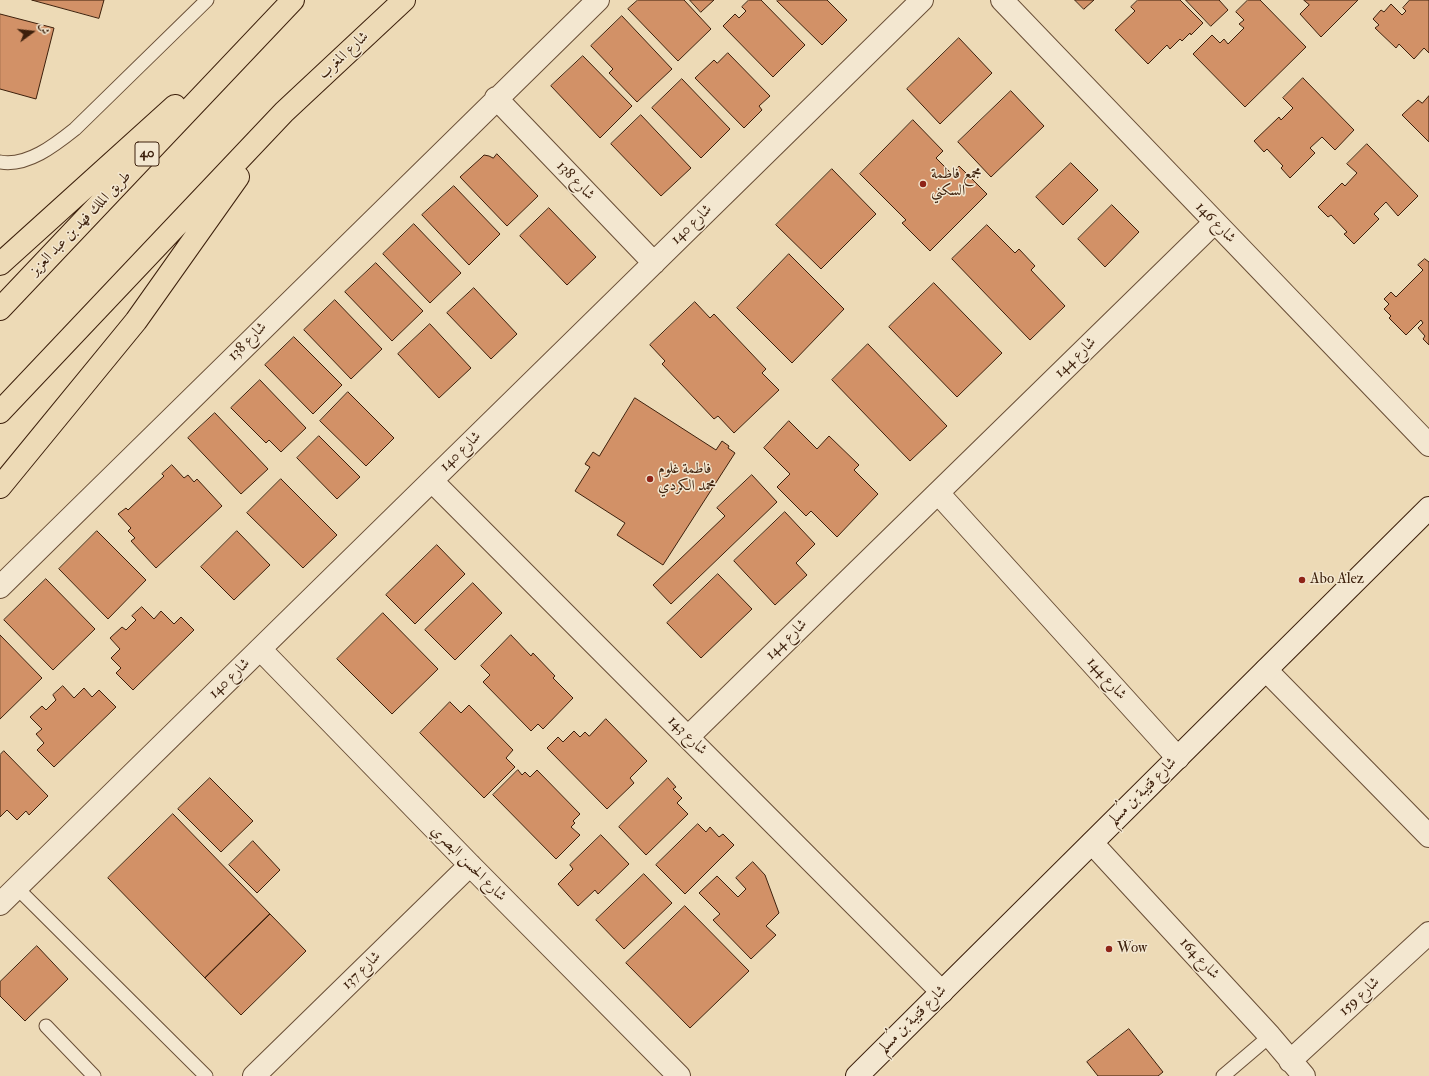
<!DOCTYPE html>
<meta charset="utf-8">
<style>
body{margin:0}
#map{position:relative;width:1429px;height:1076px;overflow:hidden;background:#eddab6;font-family:"IM FELL Double Pica",Amiri,serif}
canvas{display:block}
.north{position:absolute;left:12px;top:12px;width:40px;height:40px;-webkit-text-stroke:3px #f3e7d0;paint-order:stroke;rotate:75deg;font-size:11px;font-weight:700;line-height:16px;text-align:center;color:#3d200c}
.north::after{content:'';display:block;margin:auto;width:14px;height:18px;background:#3d200c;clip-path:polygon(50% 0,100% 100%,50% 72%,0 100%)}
</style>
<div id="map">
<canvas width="1429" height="1076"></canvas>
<div class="north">ش</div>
</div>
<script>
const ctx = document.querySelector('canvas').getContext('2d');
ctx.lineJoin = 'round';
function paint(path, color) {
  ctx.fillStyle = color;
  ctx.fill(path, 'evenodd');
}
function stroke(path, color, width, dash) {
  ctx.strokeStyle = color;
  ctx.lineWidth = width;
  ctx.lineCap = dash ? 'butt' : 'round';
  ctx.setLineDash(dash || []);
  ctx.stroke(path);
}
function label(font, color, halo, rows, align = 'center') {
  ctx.font = font + ' "IM FELL Double Pica",Amiri,serif';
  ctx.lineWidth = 3;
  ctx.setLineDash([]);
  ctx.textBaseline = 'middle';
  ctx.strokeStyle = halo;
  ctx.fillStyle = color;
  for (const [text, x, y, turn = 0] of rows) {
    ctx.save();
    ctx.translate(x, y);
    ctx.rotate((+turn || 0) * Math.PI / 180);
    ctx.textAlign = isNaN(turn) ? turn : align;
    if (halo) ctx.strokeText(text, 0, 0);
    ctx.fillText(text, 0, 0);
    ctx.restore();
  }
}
const building = new Path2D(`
 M32,0h72l-5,18z
 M638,0h46l27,29 -33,32 -50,-52z
 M690,0h24l-13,12z
 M749,0h12l44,45 -32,32 -50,-51 12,-12 4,4 7,-7 -4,-4z
 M778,0h49l20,20 -25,25 -45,-44z
 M1075,0h19l-10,9z
 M1138,0h42l23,23 -12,12 -1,-2 -8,8 -2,-2 -10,10 -3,-4 -19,19 -33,-34 20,-19 -4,-4z
 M1186,0h33l9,10 -17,16z
 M1248,0h12l46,47 -61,60 -52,-53 19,-19 8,8 4,-4 4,5 16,-16 -5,-4 5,-4 -8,-8z
 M1304,0h54l-37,37 -21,-23 9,-9z
 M1410,0h19v53l-5,-5 -10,11 -15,-15 -3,4 -21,-20 4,-3 -6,-6 8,-9 3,2 7,-8 11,11 4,-4 -3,-3z
 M0,14l54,14 -18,71 -36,-10z
 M622,16l50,53 -35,33 -28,-29 4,-4 -22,-23z
 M959,38l33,35 -52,51 -33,-35z
 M728,53l42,43 -11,10 3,4 -18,18 -49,-50 19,-18 3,3z
 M583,56l49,50 -32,32 -49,-52z
 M1303,78l51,52 -19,20 -13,-13 -12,11 5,5 -25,25 -9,-10 2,-2 -16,-17 -3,3 -10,-11 25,-24 2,3 12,-12 -10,-10z
 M682,79l48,50 -29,29 -49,-50z
 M1011,91l33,35 -53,51 -33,-35z
 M1429,96v46l-27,-27 16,-15 4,3z
 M641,115l50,53 -30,28 -50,-52z
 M913,120l30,31 -7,7 16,16 7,-8 28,28 -57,57 -28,-28 4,-3 -46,-46z
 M1367,144l51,52 -20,20 -12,-14 -12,12 5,5 -25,25 -10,-10 3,-2 -16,-17 -3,2 -10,-10 24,-24 3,3 12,-13 -10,-9z
 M497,154l41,42 -31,30 -47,-49 21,-19 3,-3 5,1 4,2z
 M1071,163l27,27 -35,35 -27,-28z
 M832,169l44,45 -55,55 -45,-44z
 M454,186l46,48 -31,31 -47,-50z
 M1112,205l27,27 -34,35 -27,-28z
 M549,208l47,49 -29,28 -47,-49z
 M414,224l47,49 -31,30 -47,-49z
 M987,225l28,28 4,-4 16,17 -4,4 34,36 -35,34 -78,-81z
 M789,254l55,55 -52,54 -55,-55z
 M1425,259l4,3v83l-6,-6 2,-3 -7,-8 5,-5 -2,-3 -15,15 -17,-17 2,-2 -7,-7 5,-5 -5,-5 7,-7 5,5 27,-27 -5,-5z
 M376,263l47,48 -31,30 -47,-49z
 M934,283l68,70 -45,44 -68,-70z
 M474,288l43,46 -26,25 -44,-46z
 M335,300l47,49 -31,30 -47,-49z
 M695,302l15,16 4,-4 52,55 -4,4 17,17 -45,43 -16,-17 -4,3 -52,-55 3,-3 -15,-16z
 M430,324l41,44 -32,30 -41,-44z
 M294,337l48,48 -29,29 -48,-49z
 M868,344l79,82 -37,35 -78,-81z
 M260,380l46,48 -25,24 -12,-12 -3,3 -35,-35z
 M348,392l46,46 -28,28 -46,-45z
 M635,398l81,52 6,-9 7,5 -1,2 7,5 -72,112 -46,-30 8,-12 -50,-32 15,-24 -5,-3 8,-12 6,4z
 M215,413l53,56 -27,25 -53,-56z
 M789,421l28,28 12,-13 30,29 -5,5 24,24 -41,43 -26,-26 -5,5 -29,-29 13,-13 -26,-26z
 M319,436l41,41 -23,22 -40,-41z
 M172,465l12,13 4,-3 6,7 3,-3 25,27 -66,62 -25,-27 4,-3 -7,-7 3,-3 -13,-14 8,-6 2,2 36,-34 -2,-2z
 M752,475l25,27 -106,102 -18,-19 72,-69 -8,-8z
 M281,479l56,56 -34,33 -56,-55z
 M785,512l30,32 -19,19 11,12 -32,30 -41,-44z
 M97,531l49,49 -38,39 -49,-50z
 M237,531l33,34 -36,35 -33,-33z
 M437,545l28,29 -50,50 -29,-29z
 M718,574l34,35 -51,49 -34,-35z
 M46,579l49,50 -42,41 -49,-50z
 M473,583l29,30 -47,47 -30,-30z
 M142,607l12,12 7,-8 13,13 7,-7 13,13 -61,60 -17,-17 5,-5 -10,-10 9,-9 -10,-11 12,-11 4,3 10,-10 -4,-4z
 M383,613l55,56 -46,45 -55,-55z
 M0,635l42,43 -42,41z
 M511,635l20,21 2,-3 22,23 -2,2 20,20 -30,31 -5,-5 -7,7 -48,-49 7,-7 -9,-9z
 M63,686l11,12 10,-10 8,9 7,-7 17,17 -62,60 -17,-17 7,-7 -8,-9 6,-5 -12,-12 12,-11 4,4 10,-10 -3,-5z
 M450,702l11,11 8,-8 44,45 -7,8 9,9 -31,31 -64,-65z
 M606,719l41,42 -17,17 4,5 -27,26 -60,-61 11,-11 5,5 11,-11 6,6 5,-5 4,4z
 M4,751l44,45 -19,19 -3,-4 -9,9 -10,-10 -7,7v-62z
 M518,770l4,5 3,-3 5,5 7,-7 43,44 -7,7 2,2 -4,4 9,8 -24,24 -63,-64z
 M210,778l43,43 -32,31 -43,-43z
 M668,778l8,9 -3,2 9,9 -5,5 11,11 -42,41 -27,-28z
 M173,814l97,100 -65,64 -97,-100z
 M698,824l8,8 4,-5 9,10 4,-3 11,11 -49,49 -29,-29z
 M601,835l28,29 -31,30 -3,-4 -17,16 -20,-22 15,-15 -3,-4z
 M253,841l27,29 -23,23 -28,-28z
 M753,862l12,13 14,38 -13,13 10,9 -25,24 -38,-39 7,-6 -21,-21 18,-17 21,21 8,-8 -10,-11z
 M644,874l28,29 -48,46 -28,-29z
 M685,906l64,65 -59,57 -64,-65z
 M270,914l36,37 -65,64 -36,-37z
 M37,946l31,33 -43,42 -25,-25v-14z
 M1129,1029l34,43 -5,4h-60l-11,-14z`);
const lane = new Path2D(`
 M0,162c27,5 55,-17 75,-33l132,-129
 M17,888l189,188
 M46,1026l48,50
 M1223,1076l47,-40`);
const street = new Path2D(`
 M1002,0l427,445
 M496,98l158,165
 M432,481l510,511
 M938,493l240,265
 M0,587l598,-587
 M260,649l210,216 209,211
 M1266,670l163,166
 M688,737l527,-515
 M1092,843l178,193 34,40
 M0,904l922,-904
 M1290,1061l139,-128
 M254,1076l216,-211`);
const secondary = new Path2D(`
 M857,1076l572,-568`);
const highway = new Path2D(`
 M0,264l175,-158
 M0,309l293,-309
 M0,412l284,-300 120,-112
 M0,487l136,-166 102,-144`);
const markers = [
 [923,184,4,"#8f2418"],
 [650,479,4,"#8f2418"],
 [1302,580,4,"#8f2418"],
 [1109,949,4,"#8f2418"]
];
const shields = [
 [147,154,24]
];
const shieldNames = [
 ["40",147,154]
];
const streetNames = [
 ["شارع المغرب",344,56,-43],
 ["شارع 138",575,181,46],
 ["شارع 146",1215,223,46],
 ["طريق الملك فهد بن عبد العزيز",81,224,-46],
 ["شارع 140",692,225,-44],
 ["شارع 138",248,342,-45],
 ["شارع 144",1076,358,-44],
 ["شارع 140",461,452,-44],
 ["شارع 144",787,640,-44],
 ["شارع 140",230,679,-44],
 ["شارع 144",1106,679,48],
 ["شارع 143",687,736,45],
 ["شارع قتيبة بن مُسلم",1143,792,-45],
 ["شارع الحسن البصري",468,864,45],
 ["شارع 164",1199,959,47],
 ["شارع 137",362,971,-44],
 ["شارع 159",1360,997,-43],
 ["شارع قتيبة بن مُسلم",913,1020,-45]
];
const poiNames = [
 ["مجمع فاطمة",931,175],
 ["السكني",931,192],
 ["فاطمة غلوم",658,470],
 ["محمد الكردي",658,487],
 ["Abo Alez",1310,580],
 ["Wow",1117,949]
];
paint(building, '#d29167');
stroke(building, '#3d200c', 1);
stroke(lane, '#694e36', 15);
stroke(street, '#694e36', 24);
stroke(secondary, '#3d200c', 24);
stroke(highway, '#3d200c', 24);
stroke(lane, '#f3e7d0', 13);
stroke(street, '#f3e7d0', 22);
stroke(secondary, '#f3e7d0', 22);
stroke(highway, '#eddab6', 22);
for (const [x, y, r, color] of markers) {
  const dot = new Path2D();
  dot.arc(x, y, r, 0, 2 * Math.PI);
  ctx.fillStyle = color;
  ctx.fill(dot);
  stroke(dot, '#f3e7d0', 1.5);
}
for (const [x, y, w] of shields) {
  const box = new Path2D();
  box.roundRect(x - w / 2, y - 12, w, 24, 3);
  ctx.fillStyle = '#f3e7d0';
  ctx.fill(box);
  stroke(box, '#3d200c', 1);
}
label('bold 14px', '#3d200c', null, shieldNames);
label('15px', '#3d200c', '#f3e7d0', streetNames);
label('15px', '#3d200c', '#f3e7d0', poiNames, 'left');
</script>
